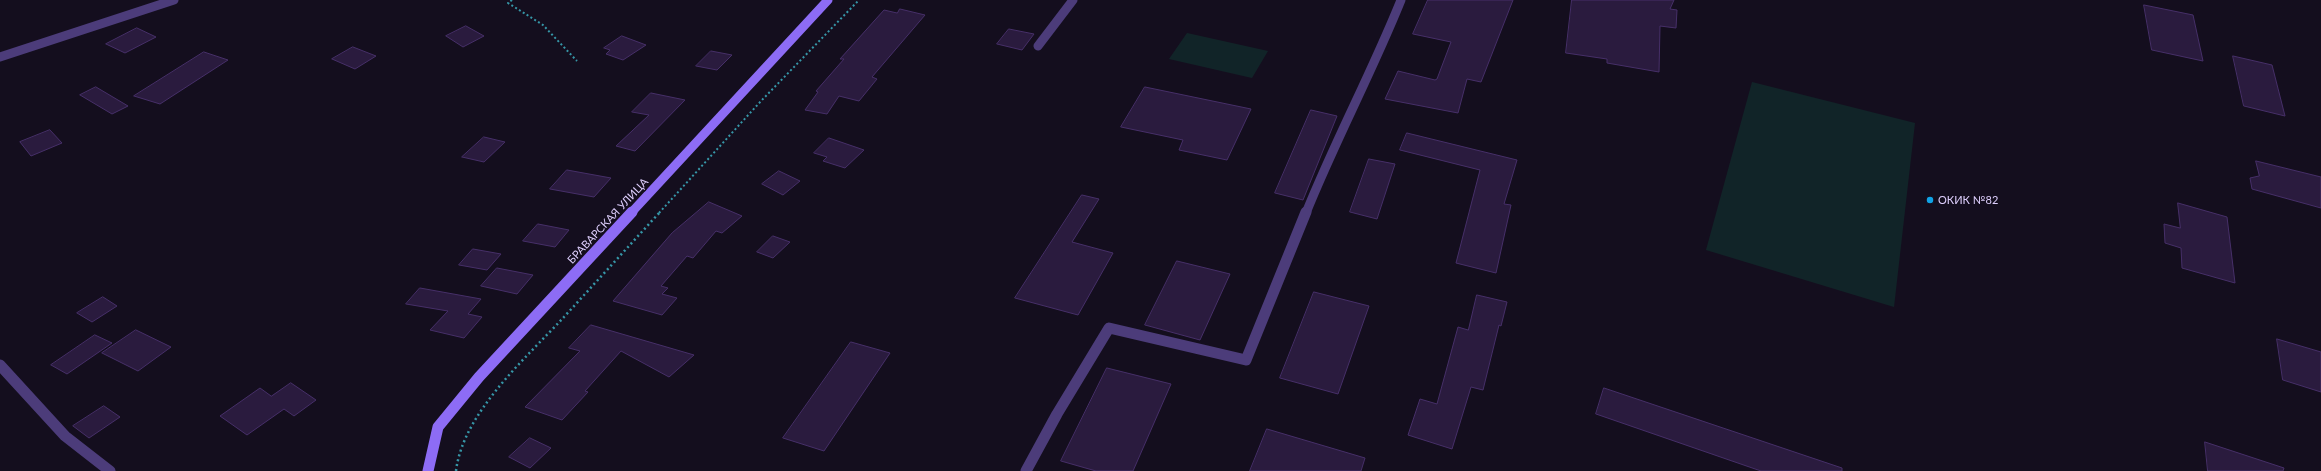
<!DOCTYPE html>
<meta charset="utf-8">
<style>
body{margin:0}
canvas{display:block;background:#140e1e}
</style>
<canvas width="2321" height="471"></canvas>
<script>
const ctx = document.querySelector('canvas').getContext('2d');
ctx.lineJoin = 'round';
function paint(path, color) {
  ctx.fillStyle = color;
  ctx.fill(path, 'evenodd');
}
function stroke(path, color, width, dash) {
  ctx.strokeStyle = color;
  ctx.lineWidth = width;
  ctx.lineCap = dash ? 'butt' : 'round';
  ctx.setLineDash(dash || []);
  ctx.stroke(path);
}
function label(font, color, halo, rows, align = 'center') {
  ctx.font = font + ' Lato,sans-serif';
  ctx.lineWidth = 3;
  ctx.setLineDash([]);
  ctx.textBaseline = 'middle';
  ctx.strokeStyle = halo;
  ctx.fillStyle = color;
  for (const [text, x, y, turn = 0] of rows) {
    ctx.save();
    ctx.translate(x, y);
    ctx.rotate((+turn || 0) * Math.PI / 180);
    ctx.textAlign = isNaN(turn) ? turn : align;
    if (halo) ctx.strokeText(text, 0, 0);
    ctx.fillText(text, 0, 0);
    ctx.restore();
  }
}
const green = new Path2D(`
 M1187,33l81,18 -16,27 -83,-19z
 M1752,82l163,41 -21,184 -188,-57z`);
const building = new Path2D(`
 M1428,0h85l-32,82 -14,-3 -9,34 -73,-14 13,-28 37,9 2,-1 14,-37 -38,-8z
 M1572,0h102l-4,9 7,1 -1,18 -16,-2 -1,46 -52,-9v-4l-41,-6z
 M2144,5l49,10 10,46 -51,-11z
 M900,9l25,6 -53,62 5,2 -18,22 -20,-5 -12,18 -22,-4 13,-18 -2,-1 28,-32h-4l44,-49 13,3z
 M466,26l18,10 -21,11 -17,-11z
 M137,28l19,9 -31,16 -19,-9z
 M1009,29l25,5 -12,16 -25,-6z
 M622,36l24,9 -23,15 -17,-6 4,-4 -6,-2z
 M353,47l23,9 -21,13 -23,-10z
 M711,51l21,4 -15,15 -21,-4z
 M204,52l24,8 -68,44 -26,-8z
 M2233,56l39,9 13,51 -41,-10z
 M96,87l32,19 -16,8 -32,-19z
 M1145,87l106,22 -24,51 -48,-10 4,-10 -62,-13z
 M651,93l34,7 -50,51 -19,-5 33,-31 -17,-3z
 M1311,110l26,6 -34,84 -28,-7z
 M50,130l12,13 -31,13 -11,-14z
 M1407,133l110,27 -13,44 7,1 -15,68 -40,-10 24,-93 -80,-20z
 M484,137l21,5 -21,20 -22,-5z
 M829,138l35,12 -19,18 -22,-7 4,-4 -13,-4z
 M1369,159l26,5 -18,55 -27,-7z
 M2256,161l65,16v31l-69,-19 -2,-11 9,-2z
 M567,170l44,8 -17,19 -44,-8z
 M779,171l21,10 -17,14 -21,-11z
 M1082,195l17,4 -27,43 41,11 -35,62 -63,-17z
 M709,202l33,14 -20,17 -6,-2 -23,27 -6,-2 -26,30 7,2 -6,6 15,4 -15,17 -49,-14 59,-68z
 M2178,203l49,14 8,66 -53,-15 -1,-20 -16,-5 -1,-19 16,4z
 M538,224l31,6 -14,17 -32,-6z
 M773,236l17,6 -17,16 -16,-6z
 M473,249l28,5 -14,16 -28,-5z
 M1177,261l53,13 -30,66 -55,-15z
 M497,268l36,7 -16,19 -36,-8z
 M420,288l61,11 -13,15 14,3 -18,21 -34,-8 18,-19 -42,-7z
 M1314,292l55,14 -31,88 -58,-16z
 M1477,295l30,7 -6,24 -2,-1 -16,65 -12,-3 -19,62 -44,-14 12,-36 17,5 21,-77 10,3z
 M103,297l14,9 -25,16 -15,-9z
 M591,325l103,30 -25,22 -48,-26 -36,40 3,1 -26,28 -37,-13 55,-56 -11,-3z
 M136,330l35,17 -33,24 -36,-18z
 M95,335l17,8 -45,31 -16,-9z
 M2277,339l44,13v40l-38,-12z
 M851,342l39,11 -66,98 -41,-13z
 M1107,368l64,16 -38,87h-37l-35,-10z
 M291,383l25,17 -22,16 -10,-7 -37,26 -27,-19 40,-28 11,8z
 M1604,388l238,80v3h-81l-165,-57z
 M104,406l16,11 -31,21 -16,-12z
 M1267,429l98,29 -4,13h-111z
 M530,438l21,10 -21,20 -21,-11z
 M2205,442l79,26 -1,3h-75z`);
const pathFar1 = new Path2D(`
 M512,0l-4,3 35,22 34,36
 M659,213l102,-112 98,-101`);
const path = new Path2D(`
 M456,471c7,-58 69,-112 108,-154 32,-35 64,-70 96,-105`);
const serviceFar1 = new Path2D(`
 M1038,46l35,-46
 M1306,213c29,-72 66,-141 95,-213`);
const service = new Path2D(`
 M1026,471l31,-57 52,-86 137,32 60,-148`);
const minor = new Path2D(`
 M0,365l65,71 45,35`);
const tertiary = new Path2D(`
 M0,57l174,-57`);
const secondaryFar1 = new Path2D(`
 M631,213l197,-213`);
const secondary = new Path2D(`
 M428,471l10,-44 41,-50 153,-165`);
const markers = [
 [1930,200,4,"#10a3e6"]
];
const poiNames = [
 ["ОКИК №82",1938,200]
];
const streetNames = [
 ["БРАВАРСКАЯ УЛИЦА",608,221,-47]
];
paint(green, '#112428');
paint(building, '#2a1b3e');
stroke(building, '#462f68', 1);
stroke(pathFar1, '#3697a8', 2, [2, 2.5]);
stroke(path, '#3697a8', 2.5, [2, 3]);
stroke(serviceFar1, '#4c3c7a', 9);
stroke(service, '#4c3c7a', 11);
stroke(minor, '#4c3c7a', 11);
stroke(tertiary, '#4c3c7a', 9);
stroke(secondaryFar1, '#8d6cf5', 9);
stroke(secondary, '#8d6cf5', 11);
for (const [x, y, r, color] of markers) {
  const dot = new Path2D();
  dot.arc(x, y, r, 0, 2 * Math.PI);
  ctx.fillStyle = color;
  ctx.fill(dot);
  stroke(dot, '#140e1e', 1.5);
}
label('11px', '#ddcefc', '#140e1e', poiNames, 'left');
label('11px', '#ddcefc', '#140e1e', streetNames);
</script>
